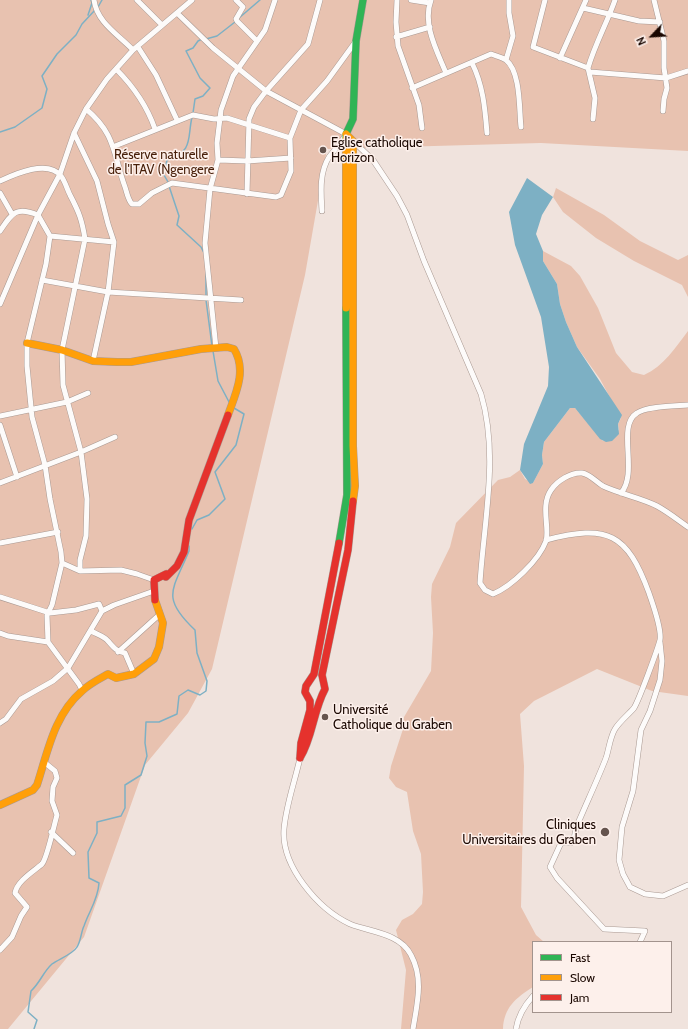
<!DOCTYPE html>
<meta charset="utf-8">
<style>
body{margin:0}
#map{position:relative;width:688px;height:1029px;overflow:hidden;background:#f0e3dd;font-family:Cabin,sans-serif}
canvas{display:block}
.legend{position:absolute;left:532px;top:941px;width:140px;height:72px;box-sizing:border-box;background:#fdf0eb;border:1px solid #a2938d;margin:0;padding:5px 7px;list-style:none;font-size:12px;color:#1a0701}
.legend li{display:flex;align-items:center;gap:8px;height:20px}
.legend b{width:20px;border:1px solid #a2938d}
.north{position:absolute;left:632px;top:16px;width:40px;height:40px;-webkit-text-stroke:3px #fdf0eb;paint-order:stroke;rotate:245deg;font-size:11px;font-weight:700;line-height:16px;text-align:center;color:#1a0701}
.north::after{content:'';display:block;margin:auto;width:14px;height:18px;background:#1a0701;clip-path:polygon(50% 0,100% 100%,50% 72%,0 100%)}
</style>
<div id="map">
<canvas width="688" height="1029"></canvas>
<ul class="legend">
<li><b style="height:5px;background:#30b455"></b>Fast</li>
<li><b style="height:5px;background:#ff9f0a"></b>Slow</li>
<li><b style="height:5px;background:#e5322d"></b>Jam</li>
</ul>
<div class="north">N</div>
</div>
<script>
const ctx = document.querySelector('canvas').getContext('2d');
ctx.lineJoin = 'round';
function paint(path, color) {
  ctx.fillStyle = color;
  ctx.fill(path, 'evenodd');
}
function stroke(path, color, width, dash) {
  ctx.strokeStyle = color;
  ctx.lineWidth = width;
  ctx.lineCap = dash ? 'butt' : 'round';
  ctx.setLineDash(dash || []);
  ctx.stroke(path);
}
function label(font, color, halo, rows, align = 'center') {
  ctx.font = font + ' Cabin,sans-serif';
  ctx.lineWidth = 3;
  ctx.setLineDash([]);
  ctx.textBaseline = 'middle';
  ctx.strokeStyle = halo;
  ctx.fillStyle = color;
  for (const [text, x, y, turn = 0] of rows) {
    ctx.save();
    ctx.translate(x, y);
    ctx.rotate((+turn || 0) * Math.PI / 180);
    ctx.textAlign = isNaN(turn) ? turn : align;
    if (halo) ctx.strokeText(text, 0, 0);
    ctx.fillText(text, 0, 0);
    ctx.restore();
  }
}
const green = new Path2D(`
 M0,0h688v151l-147,-8 -214,6 -22,126 -93,394 -24,44 -43,52 -61,172 -76,92h-8z
 M556,188l48,27 36,26 38,19 10,-5v42l-6,-12 -48,-24 -38,-23 -33,-26 -10,-15z
 M543,251l28,15 9,10 18,32 18,45 16,19 12,3c20,-9 31,-27 44,-44v365l-36,-5 -55,-22 -63,32 -14,13 4,52 -3,141 15,28 8,7h-11v45c-17,11 -29,20 -30,42h-102l5,-59 -10,-40 6,-10 11,-6 9,-10 1,-12 -2,-38 -8,-23 -6,-39 -11,-5 -7,-9 2,-12 12,-37 1,-12 27,-46 2,-38 -2,-36 1,-13 18,-37 6,-24 42,-43 12,-3 10,-7 5,9 8,4 10,-19 -1,-9 2,-13 26,-34h5l28,33 16,-11 -1,-6 3,-6 -21,-39 -23,-32 -11,-25 -6,-18 -3,-20 -14,-23z`);
const water = new Path2D(`
 M527,178l26,19 -11,18 -6,19 7,17v10l14,23 3,20 6,18 11,25 45,68 -4,9 1,10 -7,7 -6,1 -6,-3 -25,-31h-5l-26,34 -2,13 1,9 -10,19 -3,1 -10,-14 4,-26 24,-58 1,-19 -8,-50 -26,-72 -6,-33z`);
const stream = new Path2D(`
 M98,7l4,-7
 M88,15l4,-12 -1,-3
 M239,18l21,-18
 M206,39l11,-3 18,-14
 M193,113l2,-14 8,-3 7,-8 -10,-10 -14,-27 7,-3 5,-7 4,-2
 M0,132l15,-5 27,-19 5,-19 -5,-13 15,-22 19,-19 6,-11 13,-14
 M168,182l-4,-7 3,-15c27,-9 20,-21 25,-43
 M169,186l10,30 -2,9 24,22 3,6
 M206,272v24
 M206,300l6,46
 M213,351l5,30 11,21
 M192,529l5,-9 12,-5 16,-16 -10,-27 21,-27 8,-31 -10,-6
 M34,1029l3,-9 -9,-8 3,-21c9,-8 12,-19 21,-27 7,-5 21,-10 25,-17 4,-6 4,-15 7,-21 5,-15 14,-26 15,-43l-10,-5 -1,-26 9,-19v-11l24,-6 4,-8v-23l16,-10 6,-19 -2,-13 1,-21h13l18,-8 2,-18 9,-6 12,5 6,-4 1,-10 -10,-28 -2,-23c-35,-33 -22,-40 -6,-79v-5`);
const street = new Path2D(`
 M94,0c3,23 25,35 39,50
 M137,0l25,25
 M236,0l7,7 -7,12 1,2 20,20
 M397,0l-1,22 2,24 21,59 3,23
 M411,0l19,3
 M431,0c-9,24 6,51 15,73
 M545,0l-12,47 55,21 7,30 -2,21
 M654,0l10,41v27l3,20 -3,11 -1,12
 M583,8l56,13 21,1
 M177,13l36,35 53,43 80,43c-4,9 -11,15 -17,23 -10,16 -8,36 -7,54
 M396,37l34,-10
 M138,47l18,28 21,45
 M560,58l26,-58
 M506,60l7,-24 -4,-23v-13
 M472,63c11,22 13,45 15,70
 M588,68c7,-24 19,-45 27,-68
 M116,69c18,18 31,37 39,60
 M590,72l76,6 22,-7
 M412,88l79,-34c5,2 11,3 15,6 15,12 13,50 15,67
 M86,109c30,25 27,45 39,78 2,6 3,13 7,17h7l13,-11 20,-10 104,14 5,-2 10,-24 -1,-33 11,-28 26,-29 29,-40
 M74,133l23,48 11,43 6,18 -6,50 -15,69
 M353,141l20,19 24,36 10,19 17,46 57,133c18,61 3,126 -1,189l5,7 8,4c19,-8 46,-34 53,-53 4,-13 -6,-35 5,-51 6,-9 20,-18 31,-17 8,1 14,9 21,13 17,8 39,12 54,20 11,6 21,14 31,21
 M115,146l78,-31 21,4 13,-1 63,20
 M218,160l29,1 44,-3
 M0,181c15,-7 48,-22 61,-5 4,5 6,13 9,19 9,17 12,25 15,44l-23,111 1,35 18,67 6,47 -1,37 -6,24v11
 M0,193l12,21
 M247,194l2,-75 5,-12 12,-16 42,-47 12,-44
 M0,231c12,-18 16,-25 38,-16l12,21 -4,28 -19,79v23l5,51 13,48 5,34 11,53 1,11 -10,42 -5,10 1,27 31,42 3,6
 M50,236l64,6
 M42,280l66,12 133,8
 M0,304l38,-89 22,-41 14,-41 12,-24 21,-30 26,-29 59,-50
 M216,348l-11,-105 5,-54 8,-29 -1,-17 4,-33 12,-34 32,-46 10,-30
 M0,416l67,-14 21,-9
 M0,425l17,52
 M0,483l81,-31 34,-15
 M621,493c18,-21 -5,-67 16,-80 10,-7 38,-7 51,-8
 M546,540c62,-16 81,-7 103,53 4,12 13,36 11,47 -3,11 -21,60 -26,68 -6,7 -14,13 -19,21 -5,8 -6,20 -9,29 -9,23 -20,46 -30,70l-2,11 -3,4h-10l-11,24 7,11 47,51 41,2 -5,11
 M0,543l58,-11
 M62,563l18,8 41,-1 16,4 17,6
 M0,597l50,16 26,-3 23,-6 3,7
 M91,631c5,3 13,5 17,10 6,7 8,10 17,12l9,21
 M0,633l8,3 40,6
 M660,642l2,19 -2,19 -10,31 -9,19 -8,61 -11,36 -3,33 4,14 7,13 15,7 18,2 25,-11
 M118,652l41,-37
 M0,723l6,-4 15,-20 32,-18 15,-13 34,-57 12,-6 40,-14
 M300,758c-5,23 -14,47 -16,71 -3,37 34,80 66,95 20,8 50,9 61,31 13,24 6,49 2,74
 M51,832l22,21
 M0,950l12,-13 9,-21 6,-9 -12,-14c2,-12 19,-22 27,-29 5,-5 12,-39 15,-49l-5,-14 1,-14 4,-9 -2,-7 -11,-9
 M516,1029c2,-13 8,-23 17,-33`);
const fast = new Path2D(`
 M346,139v-5l7,-15 3,-78 7,-41
 M339,543l8,-48 -1,-187`);
const slow = new Path2D(`
 M346,134l7,7v305l2,40 -2,15
 M346,139v169
 M27,343l35,7 31,11 24,1h14l70,-13 26,-2 7,2c13,21 2,44 -6,66
 M0,805l33,-15 4,-5c11,-34 17,-70 45,-94 7,-7 17,-12 26,-17l8,4 18,-4 20,-15 5,-12 4,-24 -8,-23`);
const jam = new Path2D(`
 M155,600l-1,-20 12,-6v3l11,-11 7,-14 5,-32 39,-105
 M300,758l1,-15 9,-33v-9l-5,-9 1,-6 8,-12 25,-131
 M300,758c13,-21 13,-47 25,-69l-3,-14 26,-125 5,-49`);
const markers = [
 [323,150,4,"#65544e"],
 [325,717,4,"#65544e"],
 [605,832,5,"#65544e"]
];
const poiNames = [
 ["Eglise catholique",331,143],
 ["Horizon",331,158],
 ["Université",333,710],
 ["Catholique du Graben",333,725],
 ["Cliniques",596,825,"right"],
 ["Universitaires du Graben",596,840,"right"]
];
const parkNames = [
 ["Réserve naturelle",161,155],
 ["de l'ITAV (Ngengere",161,170]
];
paint(green, '#e8c2b0');
paint(water, '#7db0c4');
stroke(stream, '#7db0c4', 1.5);
stroke(street, '#a99992', 6);
stroke(fast, '#a99992', 8);
stroke(slow, '#a99992', 8);
stroke(jam, '#a99992', 8);
stroke(street, '#fdfbfa', 5);
stroke(fast, '#30b455', 7);
stroke(slow, '#ff9f0a', 7);
stroke(jam, '#e5322d', 7);
for (const [x, y, r, color] of markers) {
  const dot = new Path2D();
  dot.arc(x, y, r, 0, 2 * Math.PI);
  ctx.fillStyle = color;
  ctx.fill(dot);
  stroke(dot, '#fdf0eb', 1.5);
}
label('13px', '#1a0701', '#fdf0eb', poiNames, 'left');
label('13px', '#471e08', '#fdf0eb', parkNames);
</script>
